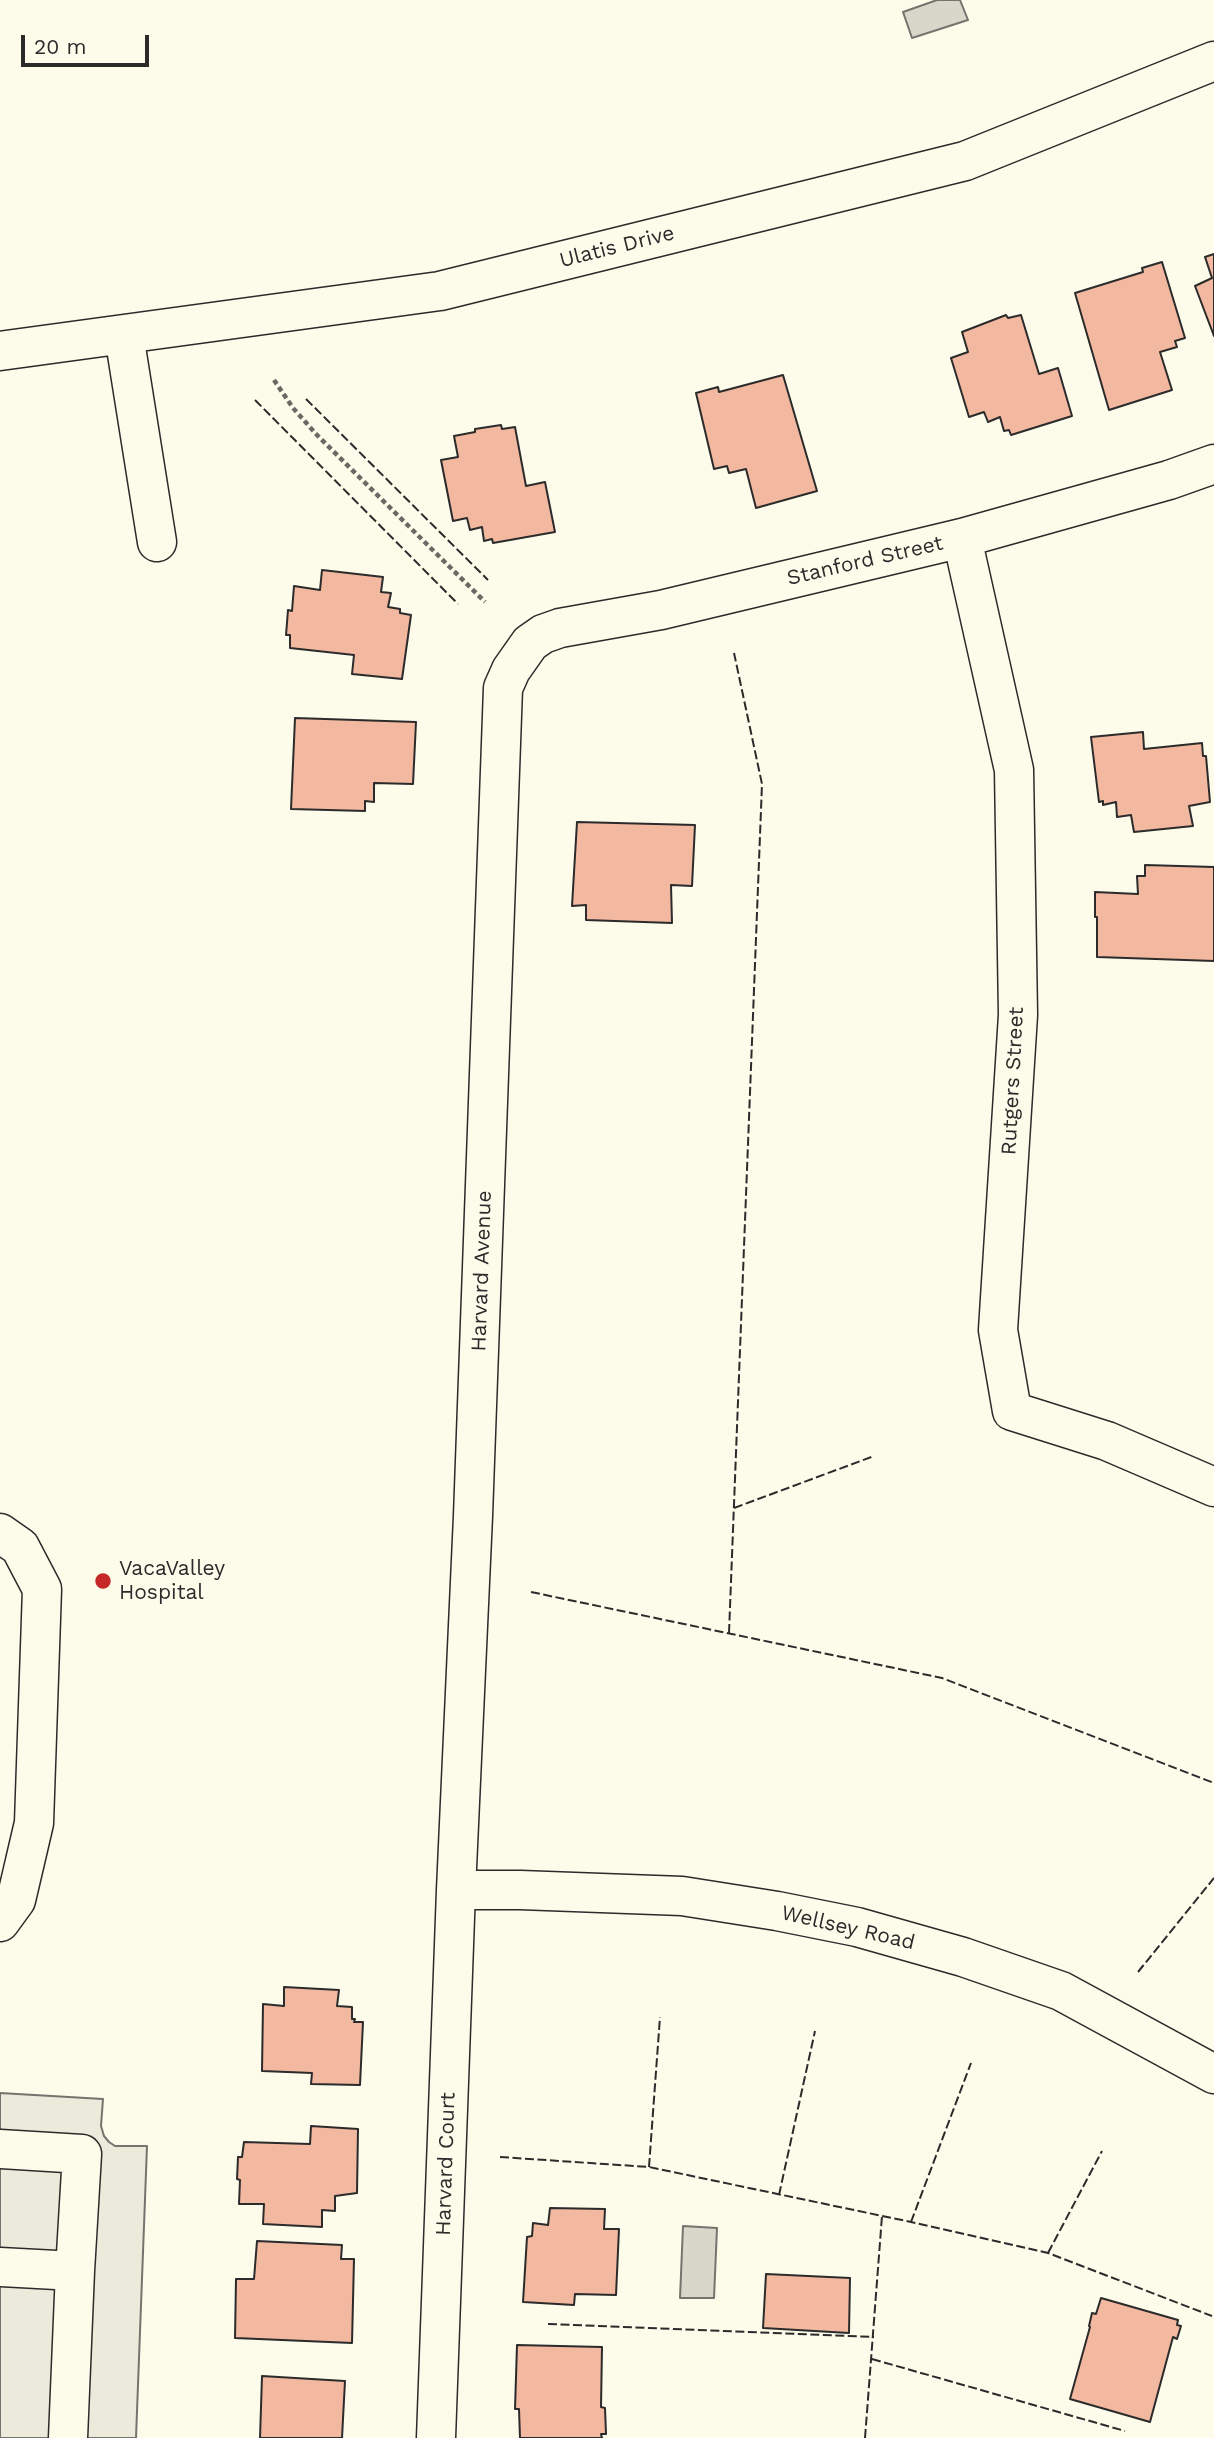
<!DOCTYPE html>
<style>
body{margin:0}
#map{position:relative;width:1214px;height:2438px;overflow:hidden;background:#fdfbea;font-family:"Work Sans",sans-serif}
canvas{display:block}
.scale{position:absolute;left:21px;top:35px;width:128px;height:32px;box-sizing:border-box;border:4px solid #2b2b2b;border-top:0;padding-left:9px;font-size:21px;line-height:24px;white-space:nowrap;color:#2b2b2b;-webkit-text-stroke:5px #fdfbea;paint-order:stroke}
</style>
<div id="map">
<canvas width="1214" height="2438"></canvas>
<div class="scale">20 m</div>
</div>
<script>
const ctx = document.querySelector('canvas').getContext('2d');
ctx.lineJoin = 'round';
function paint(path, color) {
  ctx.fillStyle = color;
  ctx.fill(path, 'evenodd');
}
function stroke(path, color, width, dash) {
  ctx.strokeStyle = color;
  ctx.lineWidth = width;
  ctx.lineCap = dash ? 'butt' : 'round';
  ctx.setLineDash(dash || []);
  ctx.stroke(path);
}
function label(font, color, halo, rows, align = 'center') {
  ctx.font = font + ' "Work Sans",sans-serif';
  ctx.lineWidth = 5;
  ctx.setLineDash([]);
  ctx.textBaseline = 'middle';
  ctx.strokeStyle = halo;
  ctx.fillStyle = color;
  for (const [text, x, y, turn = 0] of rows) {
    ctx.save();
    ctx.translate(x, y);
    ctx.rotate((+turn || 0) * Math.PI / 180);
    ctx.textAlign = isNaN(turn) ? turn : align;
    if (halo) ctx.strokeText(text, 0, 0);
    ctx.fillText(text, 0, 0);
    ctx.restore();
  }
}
const parking = new Path2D(`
 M0,2093l103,6 -2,27 3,10 5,6 6,4h32l-11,292h-136z`);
const water = new Path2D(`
 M937,0h23l8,20 -56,18 -9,-26z
 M683,2226l34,2 -3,70h-34z`);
const building = new Path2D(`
 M1214,254v82l-19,-50 17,-8 -7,-21z
 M1162,262l23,76 -10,3 2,6 -17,5 12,38 -63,20 -34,-117 68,-21 -1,-4z
 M1006,315l2,3 13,-3 18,59 19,-6 14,48 -61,19 -2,-5 -5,1 -4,-14 -12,5 -4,-10 -15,5 -18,-59 17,-6 -6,-20z
 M783,375l34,116 -61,17 -10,-39 -17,4 -2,-7 -13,3 -18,-76 22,-6 1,5z
 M501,425l1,4 13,-2 11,59 19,-4 10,50 -62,11 -1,-4 -8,2 -2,-14 -12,3 -3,-12 -14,3 -12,-61 17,-3 -4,-21 21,-4v-3z
 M322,570l61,7 -2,15 10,1 -3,14 12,2v4l11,2 -9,64 -50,-5 2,-19 -64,-7v-13h-4l2,-25 4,1 2,-25 26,4z
 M295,718l121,4 -3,62 -39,-1v19l-9,-1v10l-74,-2z
 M1143,732l1,17 58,-6 1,13h3l4,46 -21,4 4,20 -59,6 -3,-17 -14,2 -1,-15 -13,3v-4l-4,1 -8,-65z
 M577,822l118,3 -3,61 -21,-1 1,38 -86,-3v-15l-14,1z
 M1145,865l69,2v94l-117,-4v-40h-2v-25l43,2 -1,-18h8z
 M284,1987l55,3 -2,16 15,1v12h3l-1,3h9l-3,63 -49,-1 1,-11 -50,-2 1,-67 21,2z
 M311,2126l47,3 -1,64 -22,3v15l-13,-1v17l-59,-3 1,-20h-25l1,-24 -3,-1 1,-22h4l2,-15 66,2z
 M550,2208l55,1 -1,20h15l-3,66 -41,-1 -1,11 -51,-3 4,-65 5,-1 1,-13 15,2z
 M257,2241l85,4 -1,14h13l-2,84 -117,-5 1,-59h18z
 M766,2274l84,4 -1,55 -86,-5z
 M1101,2298l77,22 -1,5 4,1 -4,13 -4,-2 -23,85 -80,-23 20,-72 -1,-1 3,-13 4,1z
 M517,2345l85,2 -1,60 4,1 1,26h-5l1,4h-82l-1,-29h-4z
 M262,2376l83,5 -3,57h-82z`);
const path = new Path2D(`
 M274,380l19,28 24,27 168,167`);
const minor = new Path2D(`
 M124,335l33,207
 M0,351l440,-60 525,-130 249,-100
 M962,538l52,232 4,245 -20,315 14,81 95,30 107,46
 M0,1533l20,14 22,42 -8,234 -18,77 -16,22
 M456,1890h64l162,6 95,15 80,16 106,30 98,34 153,83
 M0,2149l82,5 -7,117
 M0,2267l75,4 -7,167
 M436,2438l20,-548 17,-374 30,-828 8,-18 19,-27 13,-9 17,-6 101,-18 301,-72 207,-58 45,-16`);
const fence = new Path2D(`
 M306,399l182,181
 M255,400l203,204
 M734,1508l140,-52
 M531,1592l411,86 272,105
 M729,1633l33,-849 -28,-131
 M1138,1972l76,-94
 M500,2157l149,10 262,55 137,31 164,63
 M649,2167l11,-150
 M779,2195l36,-164
 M911,2222l60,-159
 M1048,2253l54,-102
 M548,2324l326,13
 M872,2359l253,72
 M865,2438l17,-222`);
const markers = [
 [103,1581,9,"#c62828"]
];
const streetNames = [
 ["Ulatis Drive",617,247,-14],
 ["Stanford Street",865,561,-13],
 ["Rutgers Street",1013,1081,-87],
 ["Harvard Avenue",482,1271,-88],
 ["Wellsey Road",848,1928,13],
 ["Harvard Court",446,2164,-88]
];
const poiNames = [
 ["VacaValley",119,1569],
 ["Hospital",119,1593]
];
paint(parking, '#eceadb');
stroke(parking, '#74746e', 2);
paint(water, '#d8d7c9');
stroke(water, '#74746e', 2);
paint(building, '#f2b8a0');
stroke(building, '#2b2b2b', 2);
stroke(minor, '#2b2b2b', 41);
stroke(path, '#6a6964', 4.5, [5, 3.5]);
stroke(minor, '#fdfbea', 38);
stroke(fence, '#2b2b2b', 2, [9, 3.5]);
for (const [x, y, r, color] of markers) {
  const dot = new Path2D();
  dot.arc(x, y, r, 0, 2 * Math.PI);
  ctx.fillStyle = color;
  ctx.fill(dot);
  stroke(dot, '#fdfbea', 2.5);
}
label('21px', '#2b2b2b', '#fdfbea', streetNames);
label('21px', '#2b2b2b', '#fdfbea', poiNames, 'left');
</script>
